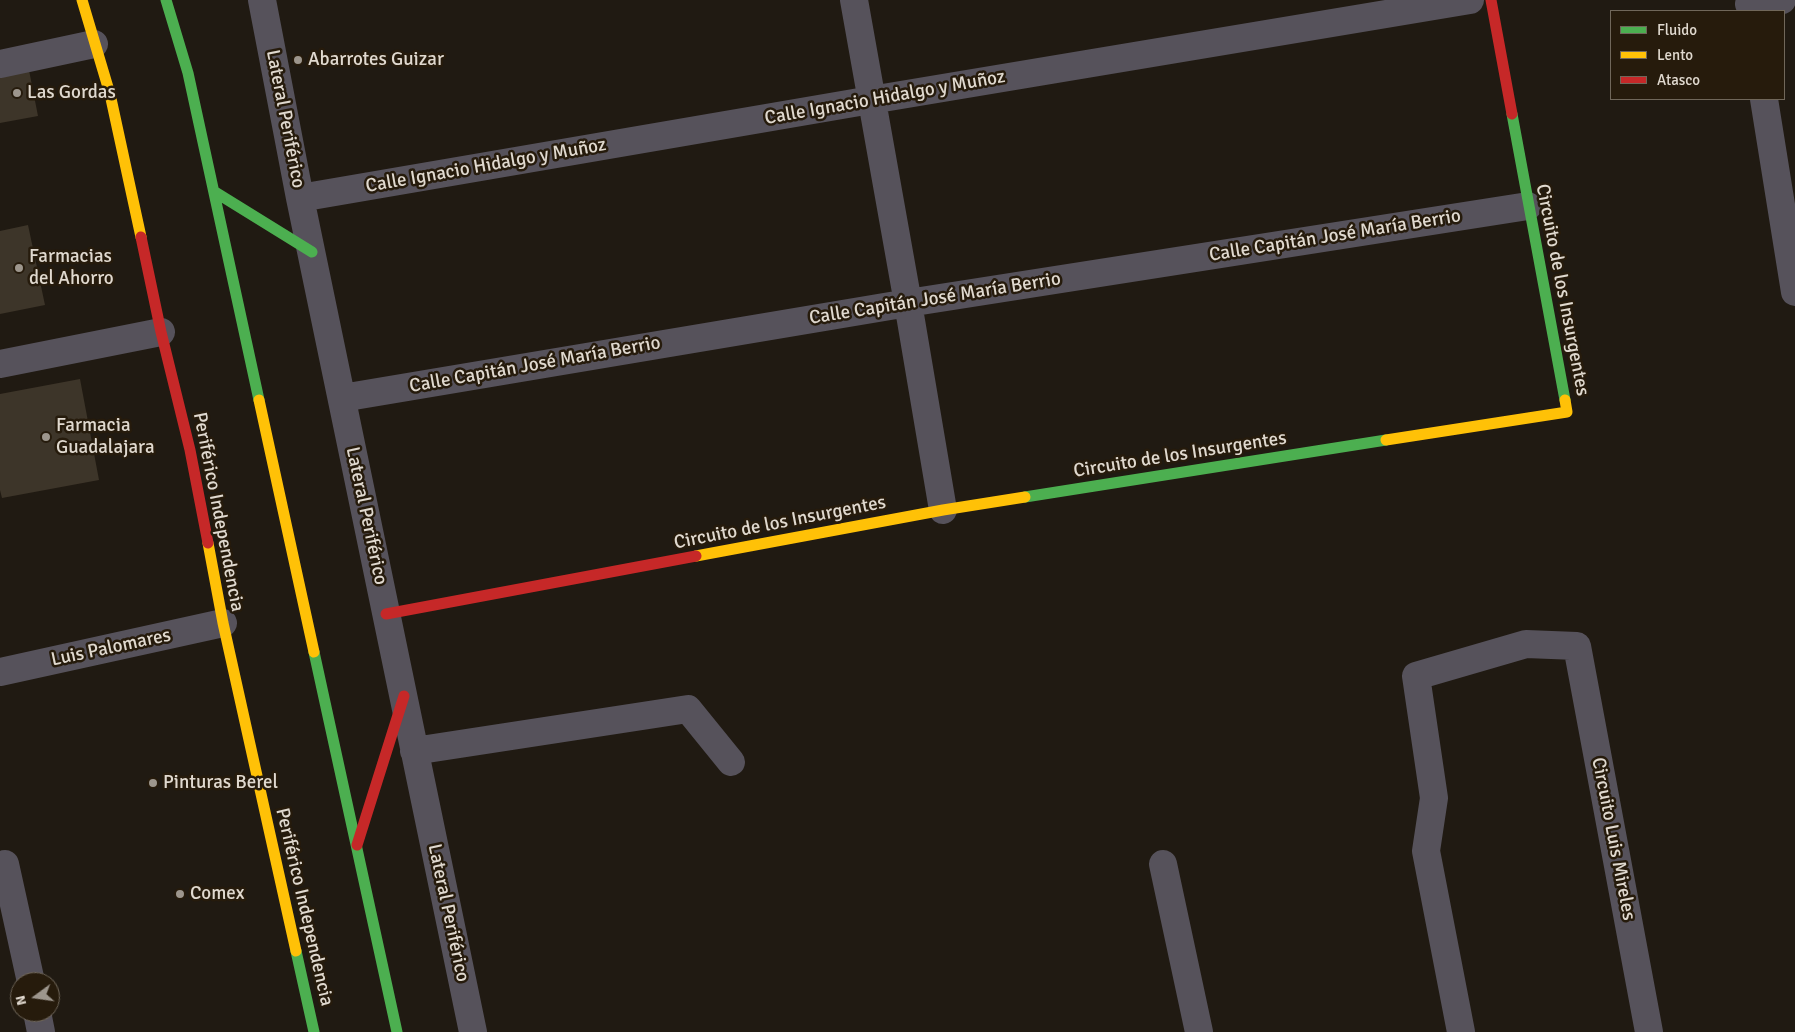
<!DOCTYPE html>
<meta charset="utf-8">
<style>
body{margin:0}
#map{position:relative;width:1795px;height:1032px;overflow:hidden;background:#201a12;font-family:Signika,sans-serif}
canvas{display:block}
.legend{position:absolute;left:1610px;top:10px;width:175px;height:90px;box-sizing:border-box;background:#261b0c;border:1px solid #70675a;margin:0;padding:6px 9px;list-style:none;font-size:15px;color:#e0d9cf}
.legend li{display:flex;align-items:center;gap:10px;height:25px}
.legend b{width:25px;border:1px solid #70675a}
.north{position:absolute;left:10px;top:972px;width:50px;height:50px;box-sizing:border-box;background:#261b0c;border:1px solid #70675a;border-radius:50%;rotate:256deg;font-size:14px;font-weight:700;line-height:20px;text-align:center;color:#e0d9cf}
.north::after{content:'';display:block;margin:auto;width:18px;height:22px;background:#9d968d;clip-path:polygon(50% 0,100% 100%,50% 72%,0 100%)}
</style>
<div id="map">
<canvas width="1795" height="1032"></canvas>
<ul class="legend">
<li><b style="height:6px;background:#4caf50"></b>Fluido</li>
<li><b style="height:6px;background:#ffc107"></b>Lento</li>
<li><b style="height:6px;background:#c62828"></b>Atasco</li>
</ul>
<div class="north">N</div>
</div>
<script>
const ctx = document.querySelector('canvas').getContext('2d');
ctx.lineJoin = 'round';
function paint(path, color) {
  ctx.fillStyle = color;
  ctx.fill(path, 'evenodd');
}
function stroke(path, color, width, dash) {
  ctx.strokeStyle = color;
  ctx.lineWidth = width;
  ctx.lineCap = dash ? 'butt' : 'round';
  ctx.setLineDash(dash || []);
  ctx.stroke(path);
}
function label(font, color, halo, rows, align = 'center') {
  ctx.font = font + ' Signika,sans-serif';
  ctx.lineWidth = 5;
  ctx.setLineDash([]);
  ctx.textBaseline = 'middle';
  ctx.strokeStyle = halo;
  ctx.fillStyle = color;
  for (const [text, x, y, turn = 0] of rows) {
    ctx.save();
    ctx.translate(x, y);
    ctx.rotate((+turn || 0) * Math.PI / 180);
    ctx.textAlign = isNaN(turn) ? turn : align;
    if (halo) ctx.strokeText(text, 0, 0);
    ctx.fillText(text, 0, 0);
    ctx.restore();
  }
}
const building = new Path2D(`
 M28,65l10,51 -38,7v-53z
 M28,225l17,80 -45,9v-83z
 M80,379l19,101 -97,18 -2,-8v-96z`);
const street = new Path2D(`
 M262,0l38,198 173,834
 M854,0l54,303 35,207
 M1749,4l33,-4
 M0,64l94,-20
 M1764,99l31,193
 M300,198l571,-98 599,-100
 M0,364l161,-32
 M342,398l566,-95 620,-97
 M0,672l223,-49
 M414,751l274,-42 43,53
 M5,864l26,118
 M1163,864l36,168
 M37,1012l4,20
 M1461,1032l-35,-181 8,-53 -18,-122 110,-32 51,2 72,386`);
const fast = new Path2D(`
 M166,0l22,73 71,327
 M1512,114l53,286
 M215,192l97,60
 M1025,497l361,-57
 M314,652l83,380
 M296,951l18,81`);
const slow = new Path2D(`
 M82,0l28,94 31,143
 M259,400l55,252
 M1386,440l181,-28 -2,-12
 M208,543l15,80 73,328
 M696,556l247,-46 82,-13`);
const jam = new Path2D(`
 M1491,0l21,114
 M141,237l20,95 29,118 18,93
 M386,614l310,-58
 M357,845l47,-149`);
const markers = [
 [298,60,5,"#9d968d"],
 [17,93,5,"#9d968d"],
 [19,268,5,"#9d968d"],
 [46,437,5,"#9d968d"],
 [153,783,5,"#9d968d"],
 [180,894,5,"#9d968d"]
];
const poiNames = [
 ["Abarrotes Guizar",308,60],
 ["Las Gordas",27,93],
 ["Farmacias",29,257],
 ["del Ahorro",29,279],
 ["Farmacia",56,426],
 ["Guadalajara",56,448],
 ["Pinturas Berel",163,783],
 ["Comex",190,894]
];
const streetNames = [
 ["Calle Ignacio Hidalgo y Muñoz",885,98,-10],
 ["Lateral Periférico",285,119,79],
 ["Calle Ignacio Hidalgo y Muñoz",486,166,-10],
 ["Calle Capitán José María Berrio",1335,236,-9],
 ["Circuito de los Insurgentes",1562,290,79],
 ["Calle Capitán José María Berrio",935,299,-9],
 ["Calle Capitán José María Berrio",535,365,-10],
 ["Circuito de los Insurgentes",1180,455,-9],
 ["Periférico Independencia",218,512,79],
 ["Lateral Periférico",366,516,78],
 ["Circuito de los Insurgentes",780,523,-11],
 ["Luis Palomares",111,648,-12],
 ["Circuito Luis Mireles",1613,839,79],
 ["Periférico Independencia",304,907,77],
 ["Lateral Periférico",448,913,78]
];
paint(building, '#3d3529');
stroke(street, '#56525b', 28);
stroke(fast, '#4caf50', 11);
stroke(slow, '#ffc107', 11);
stroke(jam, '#c62828', 11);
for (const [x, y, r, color] of markers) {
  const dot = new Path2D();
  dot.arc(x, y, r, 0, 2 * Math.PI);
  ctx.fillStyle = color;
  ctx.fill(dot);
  stroke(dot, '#261b0c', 2);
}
label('19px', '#e0d9cf', '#261b0c', poiNames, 'left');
label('19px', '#e0d9cf', '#261b0c', streetNames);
</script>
